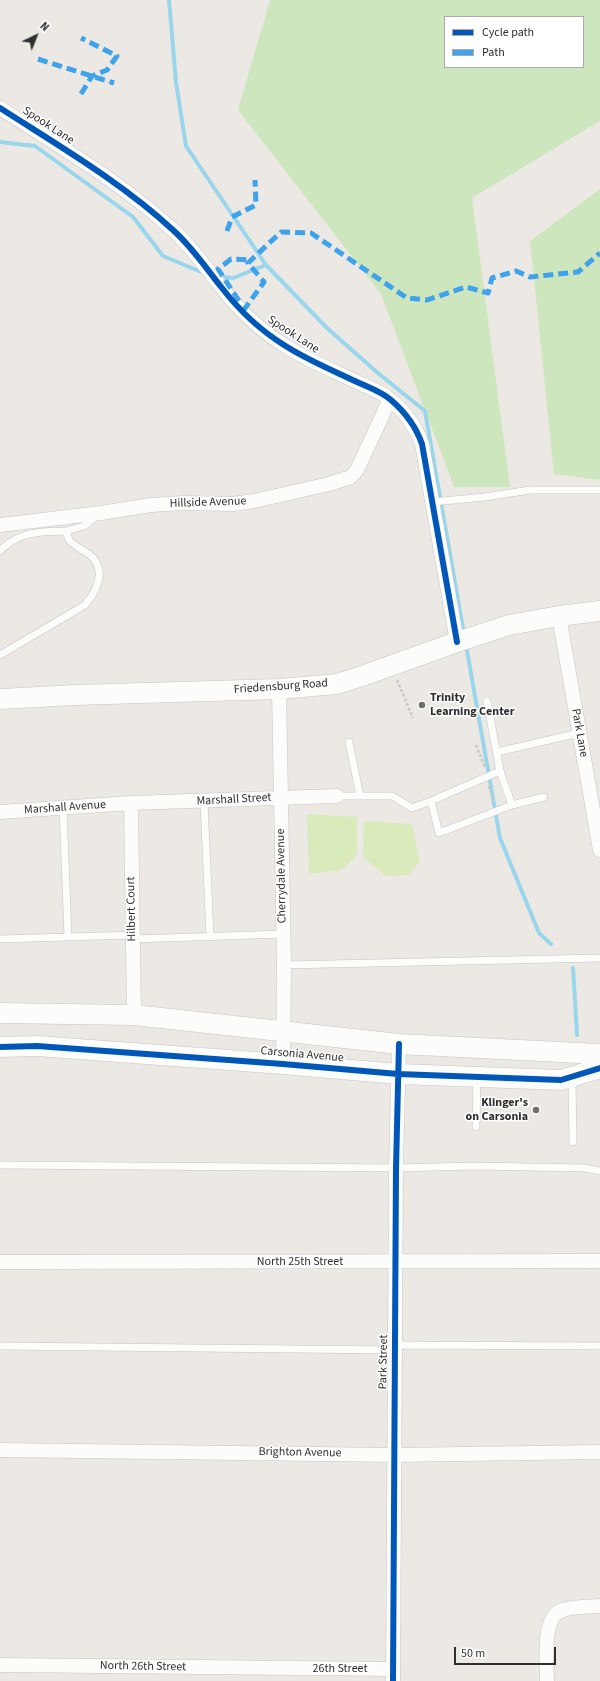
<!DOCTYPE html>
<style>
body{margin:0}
#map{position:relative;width:600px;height:1681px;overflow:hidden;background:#ece8e4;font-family:"Source Sans 3",sans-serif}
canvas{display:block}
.legend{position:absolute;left:444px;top:16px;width:140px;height:52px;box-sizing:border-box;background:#fff;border:1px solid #ababab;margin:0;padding:5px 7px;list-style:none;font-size:12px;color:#2e2e2e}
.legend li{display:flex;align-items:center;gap:8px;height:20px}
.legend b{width:20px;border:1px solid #ababab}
.north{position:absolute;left:16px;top:16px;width:40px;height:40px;-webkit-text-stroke:3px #fff;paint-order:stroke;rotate:43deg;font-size:11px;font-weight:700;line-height:16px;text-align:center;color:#2e2e2e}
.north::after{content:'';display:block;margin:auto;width:14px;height:18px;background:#2e2e2e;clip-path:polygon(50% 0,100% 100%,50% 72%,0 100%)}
.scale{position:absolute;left:454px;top:1647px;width:102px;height:18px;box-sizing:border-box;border:2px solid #2e2e2e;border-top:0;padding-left:5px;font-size:12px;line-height:14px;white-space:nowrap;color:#2e2e2e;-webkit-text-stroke:3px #fff;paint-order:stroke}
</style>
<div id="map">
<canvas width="600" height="1681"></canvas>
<ul class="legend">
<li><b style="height:5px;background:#0057b8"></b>Cycle path</li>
<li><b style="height:5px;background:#3ea3eb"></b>Path</li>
</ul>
<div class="north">N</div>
<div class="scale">50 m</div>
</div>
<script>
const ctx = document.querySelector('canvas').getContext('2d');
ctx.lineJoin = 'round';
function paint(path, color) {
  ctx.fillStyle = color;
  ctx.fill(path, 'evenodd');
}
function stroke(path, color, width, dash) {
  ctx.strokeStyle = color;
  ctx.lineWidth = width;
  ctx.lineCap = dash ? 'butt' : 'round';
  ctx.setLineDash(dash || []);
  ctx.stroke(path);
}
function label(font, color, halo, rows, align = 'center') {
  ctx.font = font + ' "Source Sans 3",sans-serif';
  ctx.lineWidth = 3;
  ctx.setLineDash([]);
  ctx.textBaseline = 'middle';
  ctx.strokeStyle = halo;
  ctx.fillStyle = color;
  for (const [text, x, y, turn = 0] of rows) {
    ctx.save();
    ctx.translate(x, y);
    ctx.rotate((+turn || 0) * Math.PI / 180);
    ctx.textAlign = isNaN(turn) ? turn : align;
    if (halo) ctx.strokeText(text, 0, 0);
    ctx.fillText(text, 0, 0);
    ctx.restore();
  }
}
const green = new Path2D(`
 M270,0h330v121l-128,77 38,289h-56l-73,-193 -143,-184zM445,17h138v50h-138z
 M600,189v291l-46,-6 -24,-233z`);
const pitch = new Path2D(`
 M307,814l50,3v38l-15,15 -33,4z
 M364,821l48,3 8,38 -12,13 -22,1 -23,-19z`);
const stream = new Path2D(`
 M169,0l7,82 10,64 80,119
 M0,142l35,4 98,71 30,39 43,18
 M216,276l17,2 33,-13 61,63 52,46 46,37 39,223
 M466,645l34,193 39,95 12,11
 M573,968l4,67`);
const path = new Path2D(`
 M397,680l16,38
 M476,745l9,22
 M489,786l4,16`);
const lane = new Path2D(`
 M432,502l53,-5 45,-7h70
 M0,551c17,-19 42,-20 66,-20
 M0,655l85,-50c10,-12 21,-30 9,-46 -6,-8 -19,-11 -25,-19 -1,-3 -2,-7 -3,-9l18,-5 12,-10
 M487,701l13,70 12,34
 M349,742l11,54
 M497,752l82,-19
 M337,796h55l20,12 19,-7 69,-30
 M431,801l8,32 73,-28 32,-8
 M204,802l6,134
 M63,808l5,129
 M0,939l133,-4
 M133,939l151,-5
 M284,965l316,-7
 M572,1079l1,63
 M476,1127l1,-48
 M0,1165l396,3 78,-2 111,2 15,3
 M395,1345l205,1
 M0,1346l395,4`);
const street = new Path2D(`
 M0,108c59,38 121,74 173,122 19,17 33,38 49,58 17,22 38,42 62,57 23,15 48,25 73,37 11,5 25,10 34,18 14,12 25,27 31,44l35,198
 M0,525l101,-12 50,-8 32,-2 50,1 21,-3 75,-17 22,-7 6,-7 33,-71
 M559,616l41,234
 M279,689l5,276 -1,99
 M131,803l3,212
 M0,812l131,-9 206,-7
 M0,1262l600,-1
 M0,1450l394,5 206,-3
 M0,1665l393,4
 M393,1681l3,-513 3,-124
 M547,1681c0,-17 -5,-62 13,-70 11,-5 28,-4 40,-5`);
const secondary = new Path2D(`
 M0,699l75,-4 204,-6 58,-5 25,-8 95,-34 52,-17 50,-9 41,-5
 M0,1013l134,2 265,29 201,10
 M0,1047l37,-1 246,18 115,10 163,6 39,-12`);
const quiet = new Path2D(`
 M38,59l76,24
 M81,94l11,-18 15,-6 10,-14 -36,-18
 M227,231l5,-14 24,-12 -1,-25
 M239,301l-21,-32 13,-10 20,1
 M243,311l21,-29 -16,-19 33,-31 30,1 96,65 20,2 39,-13 22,6 4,-15 24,-7 14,6 48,-5 22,-19`);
const cycleway = new Path2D(`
 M0,108c59,38 121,74 173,122 19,17 33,38 49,58 17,22 38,42 62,57 23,15 48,25 73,37 11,5 25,10 34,18 14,12 25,27 31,44l35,198
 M0,1047l37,-1 246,18 115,10 163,6 39,-12
 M393,1681l3,-513 3,-124`);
const markers = [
 [422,705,4,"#706f6e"],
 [536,1110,4,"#706f6e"]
];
const streetNames = [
 ["Spook Lane",48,126,33],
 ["Spook Lane",293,335,33],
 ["Hillside Avenue",208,503,-2],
 ["Friedensburg Road",281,687,-4],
 ["Park Lane",579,733,80],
 ["Marshall Street",234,800,-3],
 ["Marshall Avenue",65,808,-4],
 ["Cherrydale Avenue",282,876,-91],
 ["Hilbert Court",132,909,-91],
 ["Carsonia Avenue",302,1055,5],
 ["North 25th Street",300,1262],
 ["Park Street",384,1362,-89],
 ["Brighton Avenue",300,1453,1],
 ["North 26th Street",143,1667,1],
 ["26th Street",340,1669]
];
const poiNames = [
 ["Trinity",430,698],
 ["Learning Center",430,712],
 ["Klinger's",528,1103,"right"],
 ["on Carsonia",528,1117,"right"]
];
paint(green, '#cee6be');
paint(pitch, '#d9eabb');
stroke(stream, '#99d6ec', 4);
stroke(lane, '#c5c4c5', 8);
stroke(street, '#c5c4c5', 15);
stroke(secondary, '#c5c4c5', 21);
stroke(path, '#c9c9c8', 2.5, [3, 2]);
stroke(lane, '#fcfcfb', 7);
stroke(street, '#fcfcfb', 14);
stroke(secondary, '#fcfcfb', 20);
stroke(quiet, '#3ea3eb', 5, [10, 5]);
stroke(cycleway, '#0057b8', 6);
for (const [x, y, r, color] of markers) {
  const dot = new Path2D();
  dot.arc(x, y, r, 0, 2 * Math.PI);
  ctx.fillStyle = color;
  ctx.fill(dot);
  stroke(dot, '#fff', 1.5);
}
label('12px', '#2e2e2e', '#fff', streetNames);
label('bold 12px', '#2e2e2e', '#fff', poiNames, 'left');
</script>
